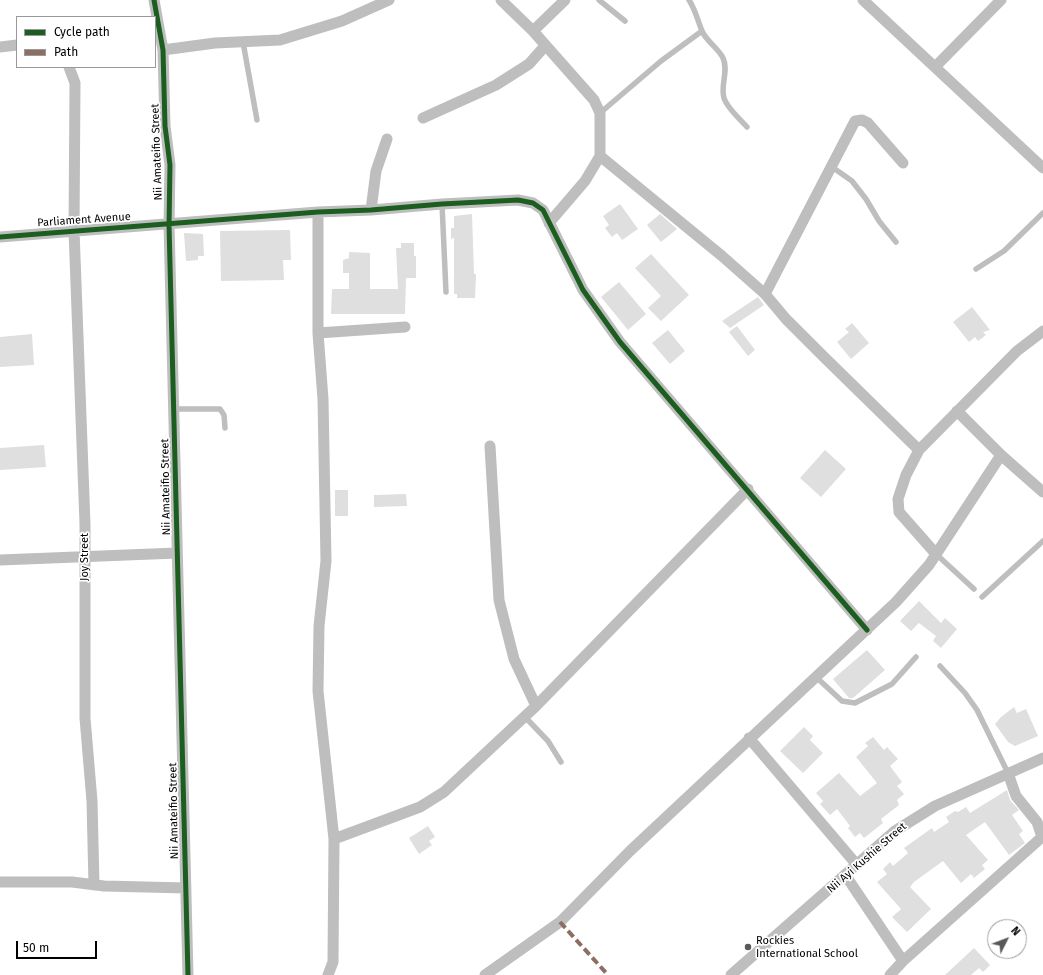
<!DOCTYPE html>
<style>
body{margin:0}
#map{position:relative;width:1043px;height:975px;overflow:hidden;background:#fff;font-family:"Fira Sans",sans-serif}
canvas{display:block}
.legend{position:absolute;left:16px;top:16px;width:140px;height:52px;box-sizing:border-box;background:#fff;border:1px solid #999;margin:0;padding:5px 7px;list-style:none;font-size:12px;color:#000}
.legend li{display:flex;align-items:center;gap:8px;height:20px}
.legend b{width:20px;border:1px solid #999}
.north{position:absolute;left:987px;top:919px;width:40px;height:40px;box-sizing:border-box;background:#fff;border:1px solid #999;border-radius:50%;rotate:48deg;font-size:11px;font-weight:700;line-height:16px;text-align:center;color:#000}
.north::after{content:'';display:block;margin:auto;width:14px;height:18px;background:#595959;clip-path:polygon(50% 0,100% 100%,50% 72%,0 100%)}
.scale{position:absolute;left:16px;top:941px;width:81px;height:18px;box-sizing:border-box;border:2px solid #000;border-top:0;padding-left:5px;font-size:12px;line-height:14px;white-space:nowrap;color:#000;-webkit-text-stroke:3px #fff;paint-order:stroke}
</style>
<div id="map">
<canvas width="1043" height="975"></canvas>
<ul class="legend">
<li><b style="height:5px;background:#1b5e20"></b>Cycle path</li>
<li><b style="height:5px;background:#8d6e63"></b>Path</li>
</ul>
<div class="north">N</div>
<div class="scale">50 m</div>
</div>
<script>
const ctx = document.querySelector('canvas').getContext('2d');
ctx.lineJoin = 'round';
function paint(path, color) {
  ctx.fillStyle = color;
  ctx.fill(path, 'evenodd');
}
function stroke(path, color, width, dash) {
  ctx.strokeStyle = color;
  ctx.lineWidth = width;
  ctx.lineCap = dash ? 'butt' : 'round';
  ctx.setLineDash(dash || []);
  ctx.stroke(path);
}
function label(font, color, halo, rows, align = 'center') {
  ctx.font = font + ' "Fira Sans",sans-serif';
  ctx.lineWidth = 3.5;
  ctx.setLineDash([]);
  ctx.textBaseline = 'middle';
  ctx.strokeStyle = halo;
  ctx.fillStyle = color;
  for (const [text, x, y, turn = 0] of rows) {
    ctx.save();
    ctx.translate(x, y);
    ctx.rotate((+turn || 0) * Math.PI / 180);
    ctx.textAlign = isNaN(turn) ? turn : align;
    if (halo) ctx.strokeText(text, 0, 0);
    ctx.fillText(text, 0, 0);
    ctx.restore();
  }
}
const building = new Path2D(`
 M620,204l18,25 -16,11 -5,-7 -5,4 -7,-9 4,-3 -6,-9z
 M472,214l2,60h2l-1,24h-18v-4h-3v-56l-3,1v-11h3v-12z
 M660,214l17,15 -16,13 -14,-17z
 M290,230l1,30h-8l1,20 -63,1 -1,-50z
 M184,233l19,1 1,22h-6v4l-12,1z
 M401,243h13v13h2v22h-10l-1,36h-74l1,-25h17v-16h-6v-13l6,-2v-6l21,1v36h28l-2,-41h5z
 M651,254l38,41 -28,26 -13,-13 13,-12 -26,-28z
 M619,282l27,32 -18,16 -27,-33z
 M758,297l6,8 -34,23 -8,-7z
 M972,307l18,23 -7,2 3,3 -8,6 -3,-4 -6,5 -16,-20z
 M852,323l17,20 -18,16 -14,-17 12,-10 -4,-3z
 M737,326l18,24 -7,6 -19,-24z
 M668,330l17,21 -15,13 -18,-21z
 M32,334l2,31 -34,2v-30z
 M44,445l2,22 -46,3v-22z
 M825,450l21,19 -25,28 -21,-19z
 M335,490h13v26h-13z
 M406,494l1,12 -33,1v-12z
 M919,601l22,22 4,-5 12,11 -16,19 -8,-7 3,-5 -17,-13 -8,8 -11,-10z
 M867,650l18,20 -32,28h-4l-16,-19z
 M1014,707l3,6 9,-4 12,27 -23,10 -7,-4 -13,-18 6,-7z
 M804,727l9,9 -3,4 13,13 -20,20 -23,-22z
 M873,737l11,13 3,-3 11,12 -8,7 12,16 -5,4 7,8 -7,6 2,5 -18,14 2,4 -19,15 -4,-5 -5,4 -7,-9 2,-2 -13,-17 -7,6 -10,-11 3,-3 -7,-8 23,-20 21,23 17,-13 -21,-26 12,-11 -3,-3z
 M1007,790l3,10 9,10 -7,5 11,16 -4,3 6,9 -16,12 -24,-33 -19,13 22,25 -6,5 3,4 -11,9 -3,-4 -10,9 -18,-22 -29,21 -4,5 21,22 -24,23 -15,-15 9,-8 -24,-27 10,-8 -4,-5 7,-7 3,4 15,-13 -4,-5 28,-20 2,4 15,-10 -3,-5 9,-6 3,1 8,-5 4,6z
 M428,826l7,11 -6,4 3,4 -13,9 -10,-16z
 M974,948l16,17 -7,7 -4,-4 -8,7h-26z`);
const lane = new Path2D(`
 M599,0l26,21
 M689,0c7,11 8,19 13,31 5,11 16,17 21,27 6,12 -3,28 1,40 3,10 16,21 23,29
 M243,42l14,78
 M600,113l61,-52 41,-30
 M832,167l20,14 14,18 13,22 17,21
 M442,204l4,88
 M976,269l28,-18 39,-38
 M174,409h46l4,6 1,13
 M936,554l38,35
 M982,597l61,-56
 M940,666l25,27 12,17 31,63
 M816,677l26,24 13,2 37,-19 24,-27
 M525,717l23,24 13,21`);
const street = new Path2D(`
 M154,0l9,50 2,76 5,39 -1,60 19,750
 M501,0l32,31 61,69 6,13v43l-15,25 -36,42
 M863,0l180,168
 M533,31l32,-31
 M0,47l17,-2
 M163,50l52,-7 65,-3 62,-19 47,-21
 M69,67l6,16 -1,147 11,294v194l7,83 2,84
 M935,67l66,-67
 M423,118l73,-33 33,-21 16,-18
 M600,156l122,100 43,38 21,25 38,38 95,93
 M371,210l5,-39 11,-32
 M318,212v121l5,66 3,162 -7,65 -1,65 16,148 -1,123 -5,13
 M0,237l318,-25 53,-2 71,-6 76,-4 15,3 10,7 40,80 37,52 247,288
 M765,294l90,-173 7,-1 6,3 35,40
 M318,333l87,-6
 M957,411l44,44 42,37
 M490,446l9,154 15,59 22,47
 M936,554l-37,-42 -1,-13 8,-24 13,-25 98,-99 26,-20
 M0,560l177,-7
 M749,738l108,127
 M334,839l86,-32 24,-15 92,-86 212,-217
 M846,876l57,85
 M0,882h72l32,4 82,2
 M485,975l75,-53 70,-71 266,-249 33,-37 72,-110
 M731,975l164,-144 40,-25 108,-48
 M890,975l13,-14 139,-124 -5,-15 -21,-26 -8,-23`);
const quiet = new Path2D(`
 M560,922l48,53`);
const cycleway = new Path2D(`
 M154,0l9,50 2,76 5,39 -1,60 19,750
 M0,237l318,-25 53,-2 71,-6 76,-4 15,3 10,7 40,80 37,52 247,288`);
const markers = [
 [748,947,4,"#595959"]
];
const streetNames = [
 ["Nii Amateifio Street",157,152,-92],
 ["Parliament Avenue",84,220,-4],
 ["Nii Amateifio Street",166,487,-91],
 ["Joy Street",85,557,-90],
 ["Nii Amateifio Street",174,811,-91],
 ["Nii Ayi Kushie Street",867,858,-41]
];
const poiNames = [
 ["Rockies",756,941],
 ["International School",756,954]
];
paint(building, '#dfdfdf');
stroke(lane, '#bebebe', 5.5);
stroke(street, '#bebebe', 11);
stroke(quiet, '#8d6e63', 4, [8, 4]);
stroke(cycleway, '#1b5e20', 5);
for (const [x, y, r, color] of markers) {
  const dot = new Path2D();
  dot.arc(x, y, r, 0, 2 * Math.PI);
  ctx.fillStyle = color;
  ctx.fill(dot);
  stroke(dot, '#fff', 1.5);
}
label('11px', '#000', '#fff', streetNames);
label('11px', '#000', '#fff', poiNames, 'left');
</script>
